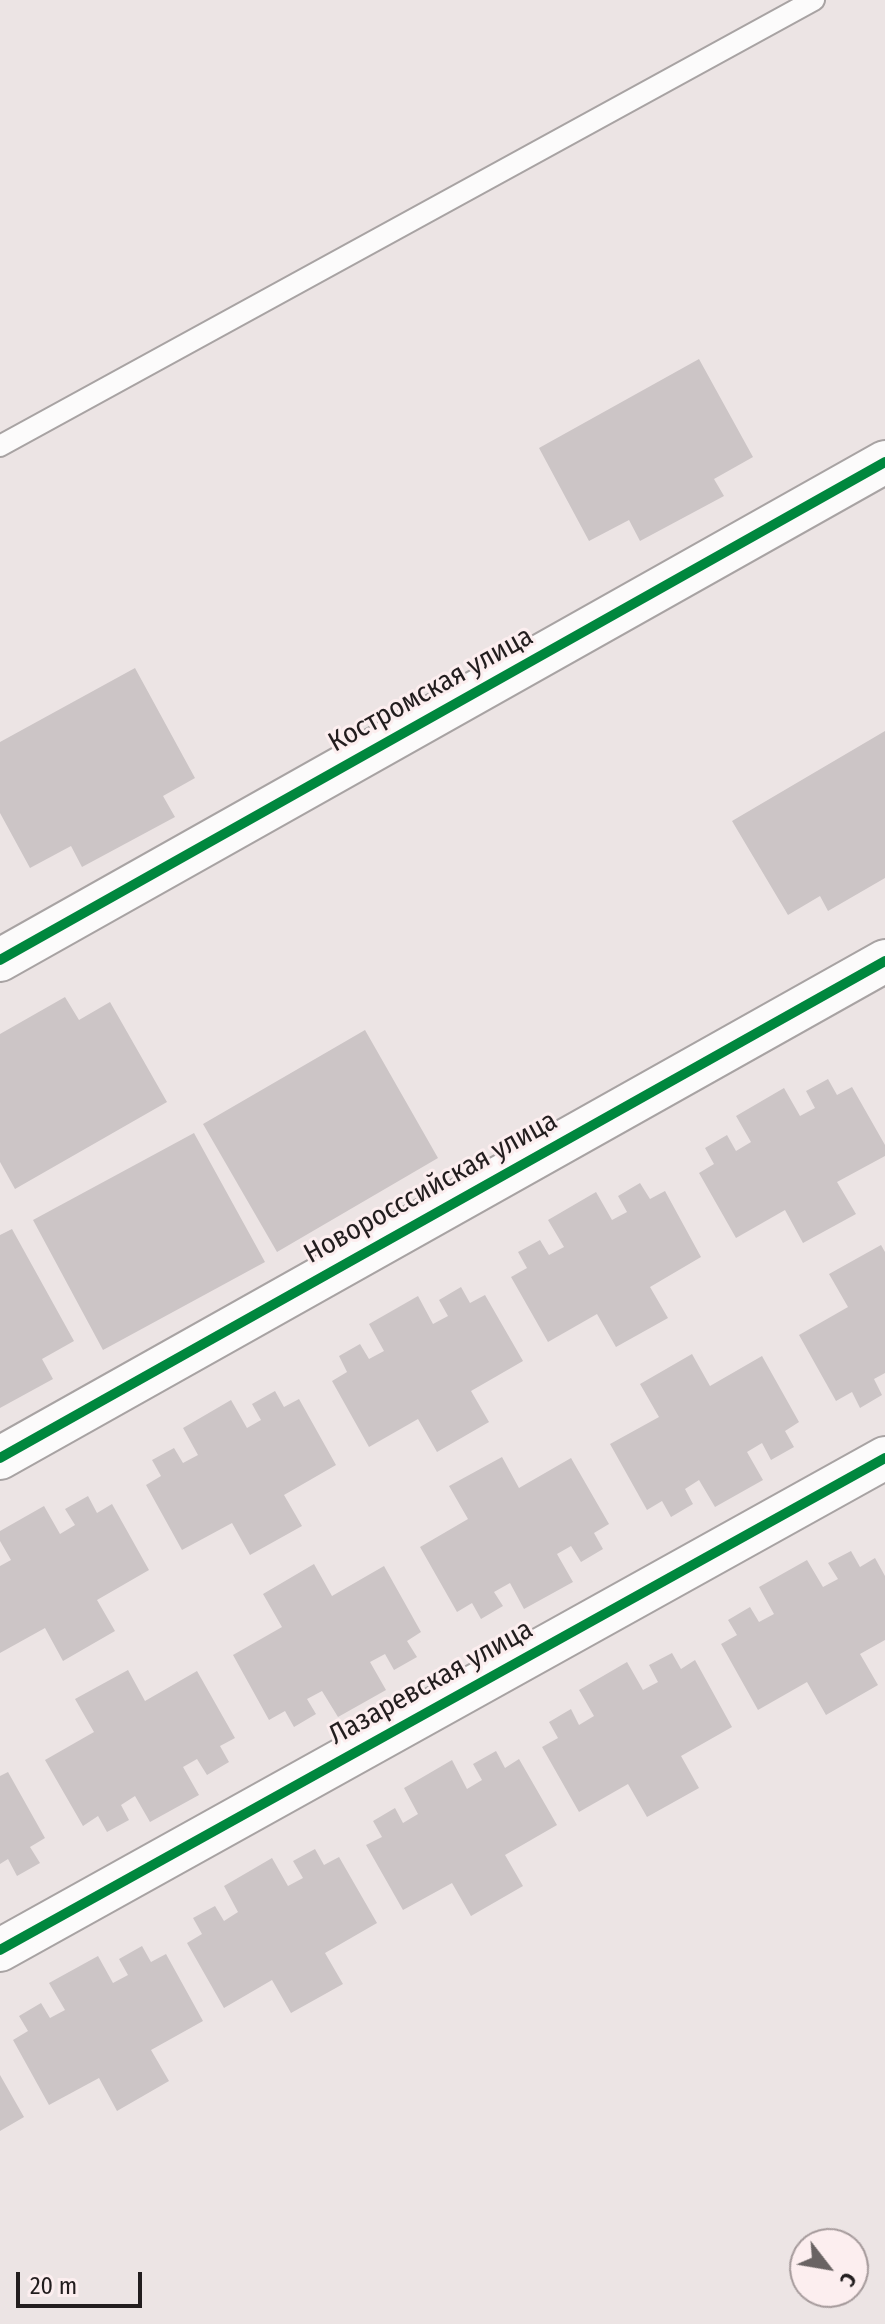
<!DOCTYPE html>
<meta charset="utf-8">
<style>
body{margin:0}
#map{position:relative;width:885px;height:2324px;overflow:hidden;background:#ece4e4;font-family:"Fira Sans Condensed",sans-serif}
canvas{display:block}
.north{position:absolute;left:789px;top:2228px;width:80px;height:80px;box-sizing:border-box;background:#fceeef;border:2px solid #a59a9b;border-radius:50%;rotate:121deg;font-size:22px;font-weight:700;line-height:32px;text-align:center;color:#221d1e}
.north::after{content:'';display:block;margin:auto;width:28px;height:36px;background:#696363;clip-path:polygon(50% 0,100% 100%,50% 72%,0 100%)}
.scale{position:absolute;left:16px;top:2272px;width:126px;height:36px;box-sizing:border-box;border:4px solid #221d1e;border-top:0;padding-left:10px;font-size:24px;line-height:28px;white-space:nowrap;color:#221d1e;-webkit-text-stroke:6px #fceeef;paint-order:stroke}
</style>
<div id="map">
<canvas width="885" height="2324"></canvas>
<div class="north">С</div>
<div class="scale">20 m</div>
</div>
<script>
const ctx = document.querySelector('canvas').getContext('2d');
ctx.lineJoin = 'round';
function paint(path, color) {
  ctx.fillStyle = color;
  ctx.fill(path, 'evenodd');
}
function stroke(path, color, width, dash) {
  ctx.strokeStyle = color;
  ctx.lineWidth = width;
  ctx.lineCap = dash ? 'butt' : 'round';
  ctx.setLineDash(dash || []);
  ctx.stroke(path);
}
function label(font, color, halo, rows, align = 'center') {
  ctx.font = font + ' "Fira Sans Condensed",sans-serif';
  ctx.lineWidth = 6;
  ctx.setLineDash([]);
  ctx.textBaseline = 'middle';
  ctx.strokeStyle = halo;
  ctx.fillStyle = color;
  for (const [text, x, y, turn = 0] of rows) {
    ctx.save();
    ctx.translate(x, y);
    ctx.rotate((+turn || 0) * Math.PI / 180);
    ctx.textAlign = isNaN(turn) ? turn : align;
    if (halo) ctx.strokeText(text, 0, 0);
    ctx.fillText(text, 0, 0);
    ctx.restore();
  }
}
const building = new Path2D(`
 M699,359l54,98 -39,22 10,17 -84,45 -11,-21 -40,21 -50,-93z
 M135,668l60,110 -32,18 12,21 -93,50 -11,-21 -41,22 -30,-55v-71z
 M885,731v147l-57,33 -8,-15 -32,19 -56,-94z
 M65,997l14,23 31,-18 57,100 -152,87 -15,-27v-128z
 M365,1030l73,128 -161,94 -74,-128z
 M828,1079l9,16 15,-8 33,58v11l-48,26 19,32 -53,29 -18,-33 -49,28 -37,-65 15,-9 -9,-16 22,-13 9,16 15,-9 -15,-26 48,-28 16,28 15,-8 -9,-17z
 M194,1133l71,129 -162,88 -70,-130z
 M640,1183l10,16 15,-8 36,66 -51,30 18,31 -52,29 -19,-33 -49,28 -37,-65 16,-9 -9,-16 22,-12 9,15 15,-8 -16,-27 48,-28 16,28 15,-8 -9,-16z
 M12,1229l62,112 -32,18 11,20 -53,29v-173z
 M881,1245l4,7v121l-11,6 8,16 -22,13 -8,-16 -16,9 -37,-66 49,-28 -19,-33z
 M461,1287l9,16 15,-8 38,66 -52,30 18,31 -52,30 -19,-33 -49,28 -37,-66 15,-9 -8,-16 21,-12 9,15 15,-8 -15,-27 49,-28 15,28 15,-8 -9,-16z
 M692,1354l18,32 52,-30 37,66 -14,9 9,16 -23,13 -9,-17 -15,9 16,28 -48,27 -16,-27 -14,9 8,15 -22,13 -9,-16 -15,9 -37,-66 49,-27 -19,-33z
 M275,1391l9,16 15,-8 37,66 -52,30 18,31 -52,29 -18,-32 -50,27 -36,-65 15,-9 -9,-16 22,-12 9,15 15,-8 -15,-27 48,-28 16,28 14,-8 -9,-16z
 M502,1457l17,31 52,-30 38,66 -15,9 9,16 -22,13 -10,-16 -14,8 16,28 -49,27 -14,-26 -16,9 9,14 -22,13 -9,-16 -15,9 -37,-65 48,-28 -19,-33z
 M88,1496l9,17 15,-9 37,66 -52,30 18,31 -52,30 -18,-33 -45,25v-87l11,-6 -11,-19v-10l44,-25 16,28 15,-9 -10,-16z
 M851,1551l9,16 15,-9 10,18v64l-25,14 18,31 -52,30 -19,-33 -49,28 -37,-66 16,-9 -9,-15 22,-13 9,15 15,-8 -15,-27 48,-27 16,27 15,-8 -10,-16z
 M314,1564l18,32 52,-30 37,66 -14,9 10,16 -23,13 -9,-16 -15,8 16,28 -48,27 -16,-26 -15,8 9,15 -22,13 -9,-16 -16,9 -36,-65 49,-28 -19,-33z
 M672,1653l9,16 14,-9 37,67 -51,29 18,32 -52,29 -19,-33 -49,28 -37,-65 16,-9 -9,-16 22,-13 8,16 15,-9 -15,-26 48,-28 16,28 15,-8 -9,-17z
 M128,1670l17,31 52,-30 38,67 -15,8 9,16 -22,13 -10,-16 -14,8 16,28 -49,27 -15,-26 -14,9 8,15 -22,12 -9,-16 -15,10 -38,-66 49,-28 -19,-33z
 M496,1751l9,17 14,-9 38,66 -52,30 18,31 -52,30 -19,-33 -49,27 -37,-65 16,-8 -9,-16 22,-13 8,15 15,-9 -14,-26 48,-28 15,29 15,-9 -9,-16z
 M8,1772l37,66 -15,9 10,16 -23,13 -9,-17 -8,5v-88z
 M315,1849l9,16 15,-8 38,66 -52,30 18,31 -52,29 -19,-33 -48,28 -37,-65 15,-9 -9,-16 22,-12 9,15 14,-9 -14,-26 48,-28 16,28 15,-8 -10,-17z
 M142,1946l9,16 15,-8 37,67 -52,29 18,31 -52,30 -18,-33 -50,27 -36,-65 15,-9 -9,-15 22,-13 9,15 15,-8 -16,-27 49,-27 15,27 15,-8 -9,-16z
 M0,2075l24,42 -24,14z`);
const service = new Path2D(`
 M0,446l814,-446`);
const minor = new Path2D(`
 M0,960l885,-498
 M0,1458l885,-497
 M0,1950l885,-492`);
const cycleway = new Path2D(`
 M0,960l885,-498
 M0,1458l885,-497
 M0,1950l885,-492`);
const streetNames = [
 ["Костромская улица",431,690,-29],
 ["Новоросссийская улица",431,1188,-29],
 ["Лазаревская улица",431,1683,-29]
];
paint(building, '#ccc5c6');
stroke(service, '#a8a3a3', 24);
stroke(minor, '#a8a3a3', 46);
stroke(service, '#fcfbfb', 20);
stroke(minor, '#fcfbfb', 42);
stroke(cycleway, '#00873e', 10);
label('28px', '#221d1e', '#fceeef', streetNames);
</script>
